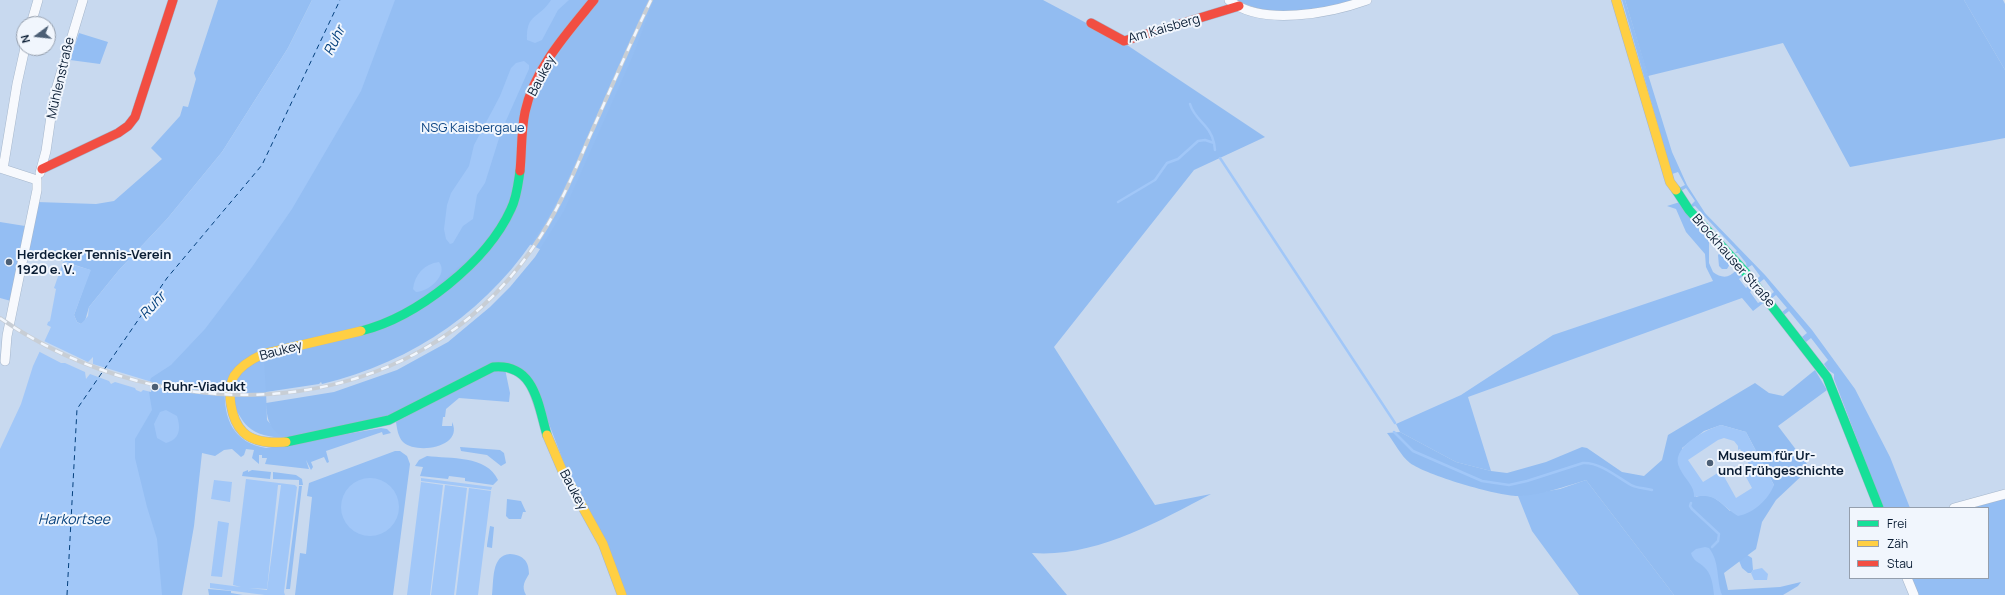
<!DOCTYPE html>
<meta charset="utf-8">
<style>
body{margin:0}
#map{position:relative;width:2005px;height:595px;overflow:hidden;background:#c8d9ef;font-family:Manrope,sans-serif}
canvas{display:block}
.legend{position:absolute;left:1849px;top:507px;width:140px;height:72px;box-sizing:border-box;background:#f1f6fd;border:1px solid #959fad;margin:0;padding:5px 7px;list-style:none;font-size:12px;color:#0a1d34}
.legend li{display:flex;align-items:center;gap:8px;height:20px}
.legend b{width:20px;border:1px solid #959fad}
.north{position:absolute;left:16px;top:16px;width:40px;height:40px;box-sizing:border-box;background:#f1f6fd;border:1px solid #959fad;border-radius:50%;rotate:255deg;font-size:11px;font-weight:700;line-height:16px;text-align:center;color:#0a1d34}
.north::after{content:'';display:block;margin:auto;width:14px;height:18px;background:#4c5f75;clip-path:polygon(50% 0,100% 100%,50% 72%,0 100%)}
</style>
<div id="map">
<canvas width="2005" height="595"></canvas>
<ul class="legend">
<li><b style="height:5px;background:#16e098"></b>Frei</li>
<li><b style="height:5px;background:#ffcf43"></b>Zäh</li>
<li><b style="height:5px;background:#f24e42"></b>Stau</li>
</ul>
<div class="north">N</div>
</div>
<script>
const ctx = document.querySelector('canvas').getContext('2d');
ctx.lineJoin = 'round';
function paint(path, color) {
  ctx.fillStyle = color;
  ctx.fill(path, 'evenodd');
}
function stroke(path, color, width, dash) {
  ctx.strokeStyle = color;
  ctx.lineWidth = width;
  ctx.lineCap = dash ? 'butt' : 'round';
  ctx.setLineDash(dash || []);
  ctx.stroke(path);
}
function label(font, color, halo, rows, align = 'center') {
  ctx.font = font + ' Manrope,sans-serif';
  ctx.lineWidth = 4;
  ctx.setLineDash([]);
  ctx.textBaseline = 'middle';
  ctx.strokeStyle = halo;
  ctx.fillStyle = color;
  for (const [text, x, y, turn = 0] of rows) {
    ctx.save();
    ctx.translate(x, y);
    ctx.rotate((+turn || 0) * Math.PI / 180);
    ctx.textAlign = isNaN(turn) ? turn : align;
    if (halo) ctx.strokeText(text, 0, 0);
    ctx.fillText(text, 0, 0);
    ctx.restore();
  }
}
const green = new Path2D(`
 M218,0h94l-24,48 -66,104 -55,67 -48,51 -30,37 -4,14 -4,3 -4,-2 -3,-7 16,-45 -27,-9 -36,-6 10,-53 59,2 18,-3 48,-42 -11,-11 29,-32 3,-10 5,1 8,-28 -2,-6z
 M389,0h376l-213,255 -25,-12 -261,147 1,30 16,18c-41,-3 -40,-18 -58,-50 -2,31 9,55 41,60l115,-20 6,1 4,4 -8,2 -1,-3 -56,19 3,11 -2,1 -3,-6 -13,5 2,5 -2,3 -5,-10 3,9 -44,-5 2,-6h-5v-3h-3v9l-7,-6 2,-8 -8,-1 -2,6 -3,2 -9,-8 -8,1 -9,6 -13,-3 -8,73 -12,69h-49l-4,-220z
 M1622,0h3l47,152 15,33 18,28 60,62 47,55 43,59 35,68 20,51h-27l-49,-129v-5l-6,-4 -4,-6 4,-4 -17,-22 -5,4 -4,-5 5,-4 -18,-22 -5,4 -2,-3 5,-4 -11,-13 -5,4 -2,-3 5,-4 -10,-13 -5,4 -3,-3 4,-4 -8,-11 -5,3 -1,-5 -8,-10h-3l2,-2 -42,-45 -3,1 -1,-2 4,-4 -9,-13 -5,3 -2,-3 6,-3 -7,-13 -6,2z
 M1964,0h39l2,4v66z
 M79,33l29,9 -8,22 -30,-4z
 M1680,202l29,36v25l4,9c8,6 16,7 23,-2l8,5 -5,4 7,9 5,-4 3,4 -4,4 8,11 6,-3 2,1 -13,10 -11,-13 -274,99 23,74 -35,-9 -56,-30 -4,-8 65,-29 92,-60 160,-54 -7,-14 -1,-13 -19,-22 -10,-23 -9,-3z
 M0,222l25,4 -14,75 -11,-3z
 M1720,253l10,11 -3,5h-5l-3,-3 -1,-11z
 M505,369l5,24 -1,9 -50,-4 -13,11 -1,8h-2l-1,9h10v-4c12,25 -35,33 -49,20 -5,-5 -6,-14 -7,-20l89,-49z
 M460,447l40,3 4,3 2,10 -5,3 -14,-11 -26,-4z
 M395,451h5l7,5 3,8 -17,131h-98l5,-42 6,1 6,-57 -5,-1 2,-13z
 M427,456c23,3 60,-1 71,24l-5,5 -28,-4v-3l-16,-2 -1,3 -28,-3 3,-9 -8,-1 4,-6z
 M248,470v2l4,-2 19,2 -1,7 -28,-3 1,-4z
 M273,472l23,3 6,4 1,6h-4v-5l-26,-1z
 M1586,480l88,115h-95l-47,-64 -14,-35 42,-7z
 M299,486h3l-12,103h-4z
 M2005,497v98h-88l-7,-17h78v-70h-24z
 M507,499l14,2 5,11h-3l-2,7h-12l-3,-3z
 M490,526l4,1 -2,21 -5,-1v-2z
 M1733,546l19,12 1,12 -2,3h-3l-6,-5z
 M510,554c12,1 19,6 19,20 -4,7 -8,12 -3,21h-34c2,-14 -1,-40 18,-41z
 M208,589l23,2v2l12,2h-34z`);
const forest = new Path2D(`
 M598,0h50c-20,43 -39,86 -58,130 -15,33 -29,66 -48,97 -50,81 -128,135 -220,157l-1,-2 -2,2 -53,8 -2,-32 131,-39 109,-92 22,-102 9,-33 43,-71z
 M654,0h389l81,43 141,94 -71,33 -140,177 101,158 56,-11c-53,28 -117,64 -179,59l35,42h-443l-49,-103 -39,-102 -25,-25 -124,53 -104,20c-14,-11 -16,-18 -17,-35l68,-11 63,-22 51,-28 42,-35 20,-20 25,-30 29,-46 68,-153z
 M1233,0h133l-9,3 -83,11z
 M1625,0h339l41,70v68l-155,29 -67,-124 -135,33z
 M1815,370l12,20 -49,36 32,42 -34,32 -14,22 -6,27 -32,24 4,17 52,-3 21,-5 -3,4 -15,9h-109l-88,-115c-19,6 -48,16 -68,16 -21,0 -92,-21 -108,-33 -9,-7 -16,-21 -23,-30l13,-1 56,30 35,9 16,2 39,-11 36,-15 5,1 35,24 22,4 18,-16 6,-25 87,-52 14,10 14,3zM1721,425l25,7 28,53 -44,26c-10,-9 -19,-20 -34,-14l-14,-49 22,-17z`);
const water = new Path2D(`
 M312,0h83l-34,91 -69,118 -40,58 -47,62 -34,36 -20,13 -3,8 4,24 -17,29v19l12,49 10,32 5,56h-162v-146l21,-45 12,-38 18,-39 -4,-2 1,-3 2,-1 6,-32 -2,-1 9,-26 28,8 -17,45 3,7 4,2 7,-8 1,-9 30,-37 48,-51 55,-67 66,-104z
 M551,0h18l-11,10 -16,30 -7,3 -8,-3c-1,-27 12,-21 24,-40z
 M524,61l5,4v4l-28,63 -16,51 -8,12 -4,24 -10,7 -10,17 -3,1 -4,-5 -2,-10 3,-24 4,-12 18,-27 5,-21 26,-49 11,-28 5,-5z
 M439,262c10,13 -11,30 -23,30l-3,-3c2,-15 11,-25 26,-27z
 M166,410l11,6c4,13 3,23 -11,27l-9,-5 -3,-14 6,-12z
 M1721,425l25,7 28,53c-6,15 -20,28 -36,31 -18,-11 -21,-24 -44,-19 1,-11 -10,-19 -14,-28 -12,-21 25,-39 41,-44zM1724,438l10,3 4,5v4l2,-1 13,22 -7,6 6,11 -16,10 -15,-27 -18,11 -15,-22 30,-20z
 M421,478l71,9 -1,3 -70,-9z
 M341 507a29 29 0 1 1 58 0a29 29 0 1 1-58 0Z
 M246,479l49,6 2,2 -13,105 1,3h-20l-55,-7v-5l31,4 -8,-2zM278,485h3l-14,105 -18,-2 18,1z
 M214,480l18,2 -2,20 -19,-3z
 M421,482l22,3 -13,110h-23z
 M445,485l22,3 -13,107h-23z
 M469,488l22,3 -13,104h-22z
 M218,521l11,2 -7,54 -11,-1z
 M1705,547l4,1c11,14 7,31 13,47h-8c-1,-9 -2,-21 -10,-28 -5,-5 -11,-6 -13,-14l5,-4z
 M1762,568l6,6 -1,6h-13l-3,-7 2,-3z`);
const pier = new Path2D(`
 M43,339l1,2 44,21 5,-5v7l59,18 -1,10 -8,-2 -2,2 -5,-2 -1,-2 -20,-6 -4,2 -2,-3 -19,-7 -4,5 -1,-7 -20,-9h-4l-23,-12z`);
const stream = new Path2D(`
 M1190,104c5,17 20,20 24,39
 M1220,158l175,265
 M1118,202l37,-22 12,-17 11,-4 20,-18 7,-1 9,3 1,7
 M1394,432l19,19 69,30 27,4 18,-4 56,-18c17,-1 34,14 48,22 5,3 14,3 21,5
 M1691,503l-1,3 2,3 27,25 -1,7 -6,6`);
const ferry = new Path2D(`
 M67,595l10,-186 90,-131 95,-113 78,-165`);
const street = new Path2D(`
 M1229,0c32,27 102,13 138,0
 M31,24l7,-24
 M0,168l37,12v10l-30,146 -2,25
 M3,169l14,-85 8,-36
 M40,173l6,-22 8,-55 29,-96
 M1954,508l51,-14
 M1907,578l7,17`);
const fast = new Path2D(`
 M1676,190l13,20 57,63 81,104 52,131
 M361,331c56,-14 126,-69 150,-122 6,-12 7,-25 9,-38
 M286,442l103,-22 104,-53c42,-4 45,38 54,68`);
const slow = new Path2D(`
 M1616,0l54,182 6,8
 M547,435l15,35 41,74 19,51
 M286,442c-14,1 -32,1 -43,-10 -12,-12 -17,-41 -9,-56 7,-11 18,-17 29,-22l98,-23`);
const jam = new Path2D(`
 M1091,23l33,18 115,-35
 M42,169l76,-36 10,-7 7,-9 38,-117
 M520,171c2,-20 1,-40 5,-59 9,-43 42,-79 69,-112`);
const rail = new Path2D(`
 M0,318c167,115 410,108 532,-69 24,-34 40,-71 56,-109 21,-47 41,-94 63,-140`);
const markers = [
 [9,262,4,"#4c5f75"],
 [155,387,4,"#4c5f75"],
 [1710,463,4,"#4c5f75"]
];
const streetNames = [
 ["Am Kaisberg",1164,29,-16],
 ["Baukey",542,76,-62],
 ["Mühlenstraße",61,78,-77],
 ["Brockhauser Straße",1733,261,49],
 ["Baukey",281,351,-15],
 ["Baukey",573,490,62]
];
const parkNames = [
 ["NSG Kaisbergaue",473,128]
];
const poiNames = [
 ["Herdecker Tennis-Verein",17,255],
 ["1920 e. V.",17,270],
 ["Ruhr-Viadukt",163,387],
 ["Museum für Ur-",1718,456],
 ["und Frühgeschichte",1718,471]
];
const waterNames = [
 ["Ruhr",335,41,-64],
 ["Ruhr",153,306,-47],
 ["Harkortsee",74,520]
];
paint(green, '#94bef3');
paint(forest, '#92bcf1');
paint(water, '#a1c7f8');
paint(pier, '#c8d9ef');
stroke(stream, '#a1c7f8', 2.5);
stroke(ferry, '#04407d', 1, [5, 4]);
stroke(street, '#a5b6cb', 10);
stroke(fast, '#a5b6cb', 10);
stroke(slow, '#a5b6cb', 10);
stroke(jam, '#a5b6cb', 10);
stroke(street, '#f7f9fd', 9);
stroke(fast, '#16e098', 9);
stroke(slow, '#ffcf43', 9);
stroke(jam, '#f24e42', 9);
stroke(rail, '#c8ced5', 4);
stroke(rail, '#f1f6fd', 2.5, [8]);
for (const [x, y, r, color] of markers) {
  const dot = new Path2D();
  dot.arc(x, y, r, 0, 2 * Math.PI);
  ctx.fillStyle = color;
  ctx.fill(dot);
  stroke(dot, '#f1f6fd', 1.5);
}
label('13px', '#0a1d34', '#f1f6fd', streetNames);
label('13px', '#0e4684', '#f1f6fd', parkNames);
label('bold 13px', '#0a1d34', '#f1f6fd', poiNames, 'left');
label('italic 14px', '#04407d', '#f1f6fd', waterNames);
</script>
